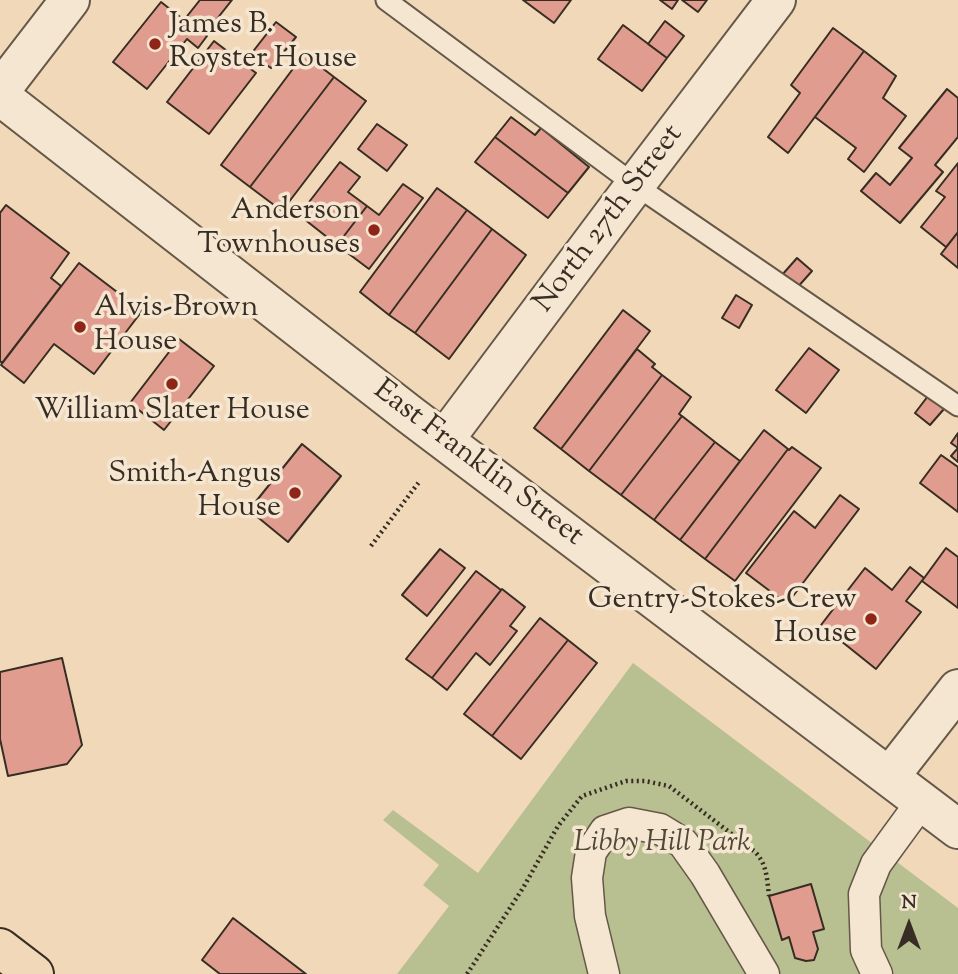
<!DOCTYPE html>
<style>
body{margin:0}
#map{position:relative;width:958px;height:974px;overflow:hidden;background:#f0d8b8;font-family:"Sorts Mill Goudy",serif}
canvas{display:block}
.north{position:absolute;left:874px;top:890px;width:70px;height:70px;-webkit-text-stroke:5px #f5e6d1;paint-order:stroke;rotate:0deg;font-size:19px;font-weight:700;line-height:28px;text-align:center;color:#372d22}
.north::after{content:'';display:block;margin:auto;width:24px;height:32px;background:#372d22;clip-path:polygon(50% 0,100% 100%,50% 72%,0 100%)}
</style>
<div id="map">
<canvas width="958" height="974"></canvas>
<div class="north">N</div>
</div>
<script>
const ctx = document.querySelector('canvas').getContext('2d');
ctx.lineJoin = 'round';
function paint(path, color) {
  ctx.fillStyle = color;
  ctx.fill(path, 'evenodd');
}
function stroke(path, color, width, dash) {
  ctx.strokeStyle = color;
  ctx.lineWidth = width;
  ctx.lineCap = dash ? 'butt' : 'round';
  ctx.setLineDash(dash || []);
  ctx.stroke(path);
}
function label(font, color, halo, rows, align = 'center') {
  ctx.font = font + ' "Sorts Mill Goudy",serif';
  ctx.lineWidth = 7;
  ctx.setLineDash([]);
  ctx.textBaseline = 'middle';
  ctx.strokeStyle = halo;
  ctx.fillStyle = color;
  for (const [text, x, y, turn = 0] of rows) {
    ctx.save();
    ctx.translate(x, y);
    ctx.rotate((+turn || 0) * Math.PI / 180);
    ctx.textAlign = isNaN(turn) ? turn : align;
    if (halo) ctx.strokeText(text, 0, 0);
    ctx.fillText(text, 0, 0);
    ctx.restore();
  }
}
const green = new Path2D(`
 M633,663l325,245v66h-561l52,-68 -26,-21 16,-20 -56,-45 10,-10 85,63z`);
const building = new Path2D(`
 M200,0h32l-27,34 2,2 -9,12 -11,-9 -40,50 -34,-27 48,-60 23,18z
 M523,0h48l-17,23z
 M660,0h18l-6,9z
 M682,0h25l-9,12z
 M665,21l19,15 -17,22 -19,-14z
 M276,22l20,15 -25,31 -20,-14z
 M623,25l44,33 -25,33 -44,-32z
 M833,28l31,23 -76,102 -20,-16 32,-44 -9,-8z
 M214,41l42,32 -47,61 -42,-32z
 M864,51l32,25 -13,22 23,18 -42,56 -16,-13 8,-11 -41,-31z
 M304,54l30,23 -84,110 -29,-22z
 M334,77l32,24 -84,110 -32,-24z
 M947,89l11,9v39l-23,28 8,7 -43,51 -39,-32 15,-18 14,12 22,-27 -13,-10z
 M511,117l24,18 6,-7 48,39 -21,26 -73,-56z
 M377,124l30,21 -20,26 -29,-22z
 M495,137l73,56 -20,25 -73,-56z
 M340,162l20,15 -12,15 19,14 -30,39 -38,-30z
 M958,163v69l-12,15 -25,-20 24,-30 -9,-6z
 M403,184l20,14 -54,71 -32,-24 30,-39 12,9z
 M437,188l30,22 -78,105 -29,-23z
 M6,205l63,48 -18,25 10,8 -59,77 -2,-2v-148z
 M467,210l25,19 -77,104 -26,-18z
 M492,229l34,26 -77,104 -34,-26z
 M958,232v36l-17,-14z
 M797,258l15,13 -16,18 -14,-14z
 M79,263l63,48 -48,63 -40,-30 -30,39 -23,-18z
 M736,295l16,10 -13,23 -17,-10z
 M623,310l27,21 -89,118 -27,-21z
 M179,339l35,27 -50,64 -34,-27z
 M809,348l30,22 -33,43 -30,-23z
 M637,349l18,15 -3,3 10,8 -73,96 -28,-22z
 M662,375l29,22 -12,17 3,2 -61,79 -32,-24z
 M928,396l16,13 -14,16 -15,-12z
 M682,416l33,26 -61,78 -33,-25z
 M764,430l24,19 -83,110 -25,-19z
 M958,433v29l-7,-6 7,-8 -7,-5z
 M715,442l25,19 -60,79 -26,-20z
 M302,444l39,32 -53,66 -39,-32z
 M792,447l29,21 -86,113 -30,-22 83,-110 1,1z
 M941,455l17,12v45l-38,-29z
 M840,495l19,14 -72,95 -41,-31 48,-62 21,17z
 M946,548l12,9v51l-36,-27z
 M440,549l25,19 -38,48 -25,-21z
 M910,567l14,11 -18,23 15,11 -45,57 -55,-44 44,-57 27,22z
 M476,571l25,19 -69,88 -26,-19z
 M502,589l23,18 -15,19 7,5 -27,34 -14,-12 -29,37 -15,-12z
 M540,618l28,22 -76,96 -28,-22z
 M568,640l29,23 -76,96 -29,-23z
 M62,658l20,87 -15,19 -59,12 -8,-37v-67z
 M811,884l13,45 -11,3 5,17 -4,11 -8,1 -11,-3 -6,-21 -7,3 -13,-44z
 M233,918l73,56h-86l-18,-14z`);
const path = new Path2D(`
 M371,546l48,-64
 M467,974l56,-86 35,-62 24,-30 44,-15h19l24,5 85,65c13,12 13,28 15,45`);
const service = new Path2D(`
 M386,0l249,185 323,221`);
const pedestrian = new Path2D(`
 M604,974l-14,-58 -3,-38 4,-26 14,-21 24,-8 31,6 23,14 22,31 59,100
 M877,974l-11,-24 -2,-56 12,-30 46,-63`);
const minor = new Path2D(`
 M0,91l70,-91
 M0,96l409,318 549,415
 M444,440l191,-255 141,-185
 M890,776l68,-87`);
const primary = new Path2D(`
 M0,948l34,26`);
const markers = [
 [155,44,7,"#8f2418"],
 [374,230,7,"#8f2418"],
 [80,327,7,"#8f2418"],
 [172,384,7,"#8f2418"],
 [295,493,7,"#8f2418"],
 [871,619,7,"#8f2418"]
];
const poiNames = [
 ["James B.",169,27,"left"],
 ["Royster House",169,61,"left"],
 ["Anderson",360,213],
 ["Townhouses",360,247],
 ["Alvis-Brown",94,310,"left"],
 ["House",94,344,"left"],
 ["William Slater House",172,413,"center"],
 ["Smith-Angus",281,476],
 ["House",281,510],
 ["Gentry-Stokes-Crew",857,602],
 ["House",857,636]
];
const streetNames = [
 ["North 27th Street",610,220,-53],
 ["East Franklin Street",477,465,37]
];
const parkNames = [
 ["Libby Hill Park",662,845]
];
paint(green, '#b8bf90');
paint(building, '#e09d8f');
stroke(building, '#372d22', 2);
stroke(service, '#655848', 23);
stroke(pedestrian, '#655848', 33);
stroke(minor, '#655848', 42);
stroke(primary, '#372d22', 42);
stroke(path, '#372d22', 4.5, [2, 3.5]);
stroke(service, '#f5e6d1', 19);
stroke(pedestrian, '#f5e6d1', 30);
stroke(minor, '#f5e6d1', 38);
stroke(primary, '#f0d8b8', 38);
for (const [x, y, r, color] of markers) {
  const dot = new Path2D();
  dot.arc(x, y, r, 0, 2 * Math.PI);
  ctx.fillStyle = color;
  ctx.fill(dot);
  stroke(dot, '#f5e6d1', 2.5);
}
label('30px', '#372d22', '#f5e6d1', poiNames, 'right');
label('30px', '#372d22', '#f5e6d1', streetNames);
label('italic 30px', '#514a38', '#f5e6d1', parkNames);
</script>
